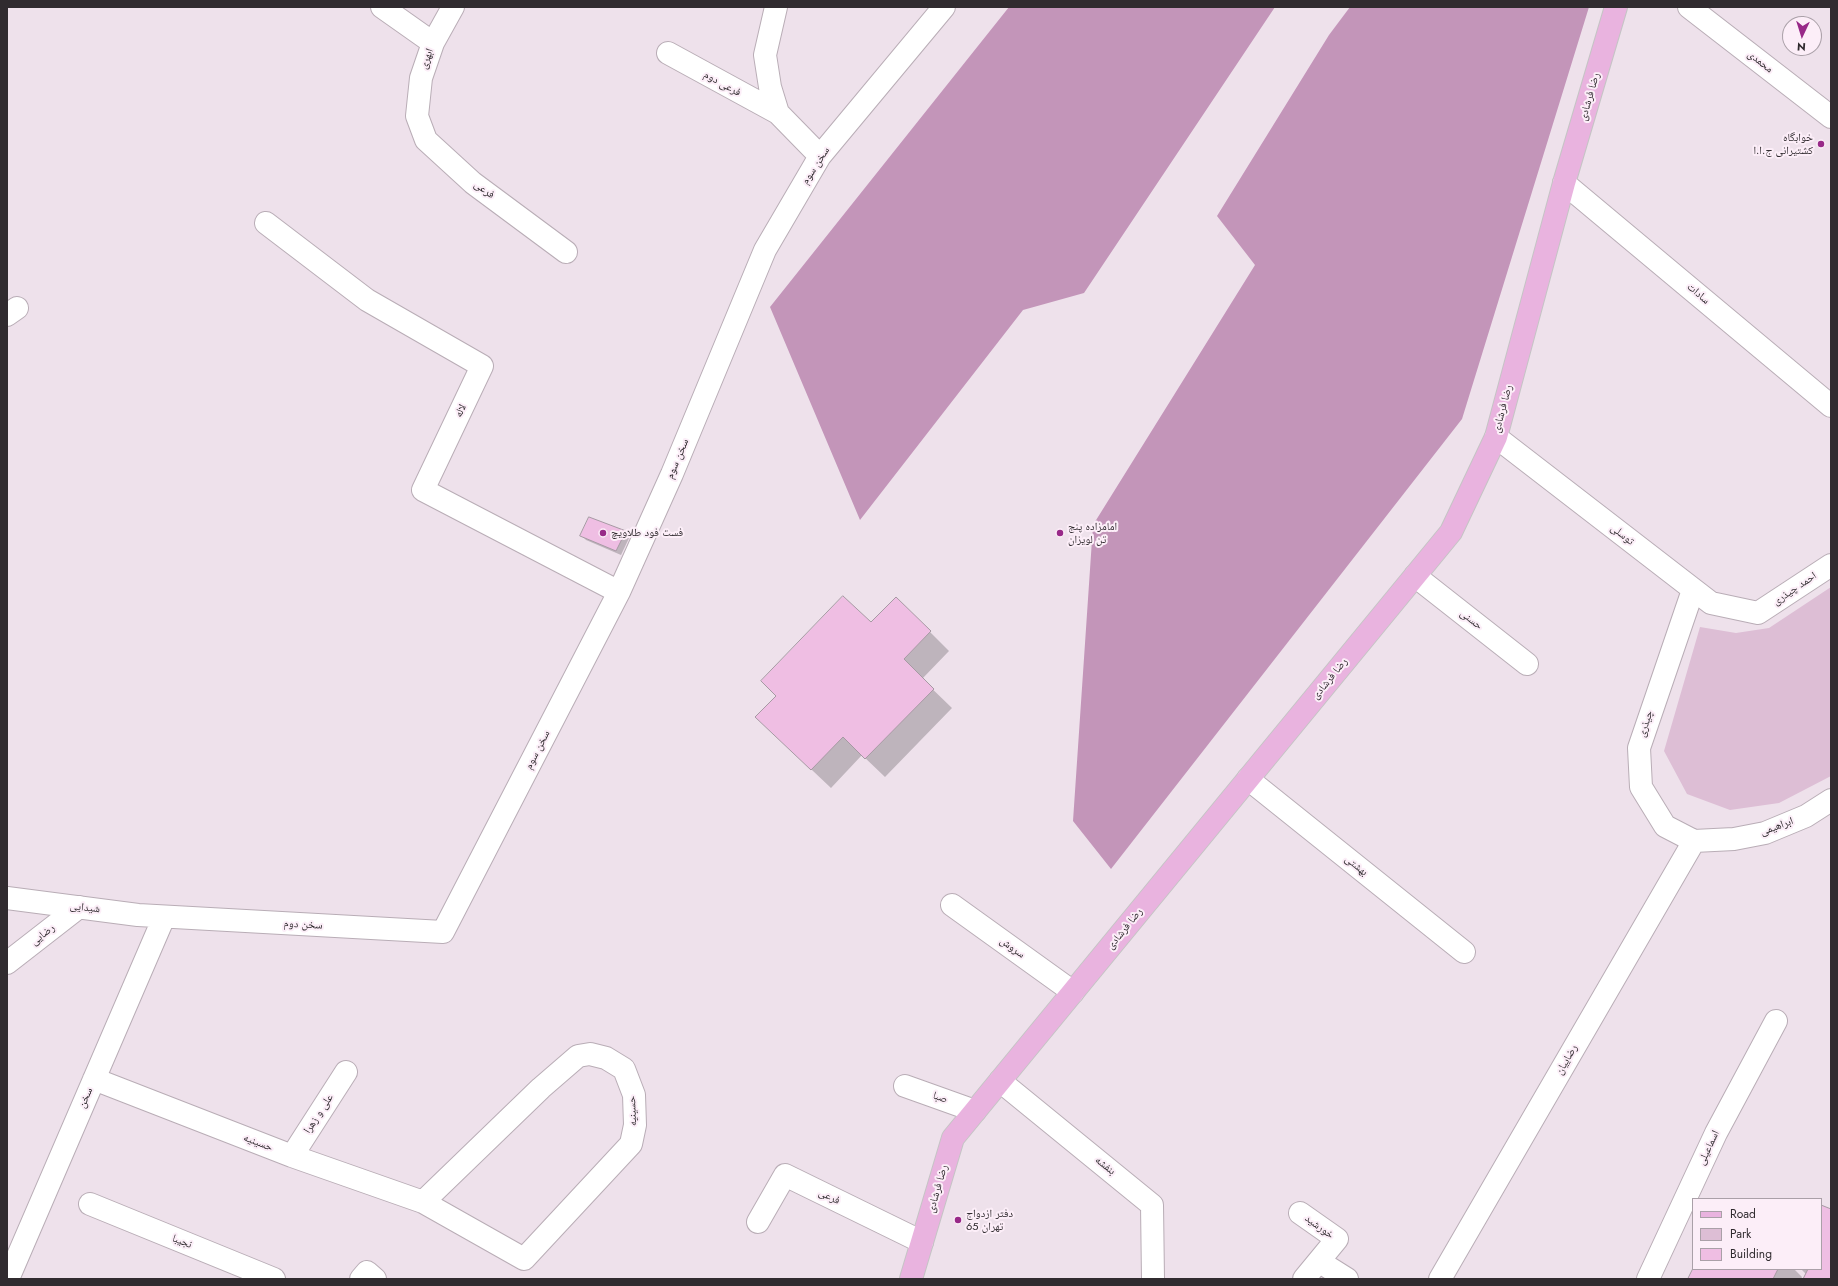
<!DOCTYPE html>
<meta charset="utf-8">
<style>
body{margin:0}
#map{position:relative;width:1838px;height:1286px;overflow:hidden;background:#eee1eb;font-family:Jost,sans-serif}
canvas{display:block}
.frame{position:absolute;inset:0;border:8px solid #302b2f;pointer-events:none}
.legend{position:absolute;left:1692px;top:1198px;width:130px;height:72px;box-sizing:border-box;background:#fceef8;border:1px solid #aaa0a8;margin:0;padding:5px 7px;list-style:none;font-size:12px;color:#302b2f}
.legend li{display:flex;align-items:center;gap:8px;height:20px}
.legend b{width:20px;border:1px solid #aaa0a8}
.north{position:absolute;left:1782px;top:16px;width:40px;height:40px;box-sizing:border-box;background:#fceef8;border:1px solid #aaa0a8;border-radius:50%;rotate:184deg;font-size:11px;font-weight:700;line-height:16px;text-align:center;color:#302b2f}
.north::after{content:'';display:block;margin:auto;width:14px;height:18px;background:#982988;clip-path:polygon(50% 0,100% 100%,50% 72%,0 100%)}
</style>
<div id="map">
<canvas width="1838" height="1286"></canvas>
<div class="frame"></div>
<ul class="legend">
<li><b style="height:5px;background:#e9b3df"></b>Road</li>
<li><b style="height:11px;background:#ddbed5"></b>Park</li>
<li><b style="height:11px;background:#efbee3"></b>Building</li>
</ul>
<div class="north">N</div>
</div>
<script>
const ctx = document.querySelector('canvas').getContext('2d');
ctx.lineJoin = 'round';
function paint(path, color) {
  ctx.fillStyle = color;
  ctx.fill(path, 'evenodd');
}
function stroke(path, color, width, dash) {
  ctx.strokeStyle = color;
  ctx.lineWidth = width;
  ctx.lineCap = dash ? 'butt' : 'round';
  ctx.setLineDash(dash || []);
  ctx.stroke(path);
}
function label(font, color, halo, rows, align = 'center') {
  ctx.font = font + ' Jost,"Noto Naskh Arabic",sans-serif';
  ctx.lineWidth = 4;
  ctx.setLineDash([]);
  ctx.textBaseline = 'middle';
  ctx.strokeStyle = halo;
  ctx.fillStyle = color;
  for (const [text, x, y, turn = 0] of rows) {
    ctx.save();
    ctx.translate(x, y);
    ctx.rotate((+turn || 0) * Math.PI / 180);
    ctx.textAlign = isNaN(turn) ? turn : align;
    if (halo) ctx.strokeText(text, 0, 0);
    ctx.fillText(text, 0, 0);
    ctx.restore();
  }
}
const green = new Path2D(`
 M1831,587v189l-52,27 -49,7 -43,-16 -23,-43 36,-124 36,6 33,-5z`);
const forest = new Path2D(`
 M1009,7h266l-191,286 -61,17 -163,210 -90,-213z
 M1350,7h239l-127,412 -351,450 -38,-48 20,-296 162,-260 -38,-49 112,-181z`);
const shadow = new Path2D(`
 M590,518l36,14 4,4 -9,19 -35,-15 -4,-4z
 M896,598l53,53 -27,28 30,29 -67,69 -23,-22 -31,33 -55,-52 95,-112z
 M1821,1206l10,4v69h-27l2,-5 -5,-5h20z
 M1694,1269h100l8,8 -1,2h-112z`);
const building = new Path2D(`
 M589,517l37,14 -10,20 -36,-15z
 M843,596l28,26 25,-25 35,34 -27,28 30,30 -69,70 -22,-22 -32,33 -56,-53 21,-21 -15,-15z
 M1821,1205l10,4v70h-28l5,-10h13z
 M1693,1269h85l-5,10h-85z`);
const minor = new Path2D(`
 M382,7l51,36
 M453,7l-20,36 -12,35 -4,38 9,24 47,43 93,69
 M776,7l-11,48 5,32 8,26 42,43
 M1689,7l142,110
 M668,53l110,60
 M1564,183l267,223
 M266,223l101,77 115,66 -59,124 196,102
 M7,315l10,-7
 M1496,437l215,166 47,10 73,-48
 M1415,576l112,88
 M1693,590l-54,158 2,39 24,39 29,15 40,-2 31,-6 41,-17 25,-16
 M1248,779l216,173
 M7,898l131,17 305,17 176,-340 53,-118 93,-224 55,-94 124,-149
 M952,905l121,87
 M7,963l72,-56
 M94,1079l198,77 131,46 101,57 107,-115 4,-19 -1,-30 -10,-26 -18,-11 -16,-4 -12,2 -37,32 -118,114
 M1000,1081l152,124 1,74
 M905,1086l70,25
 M292,1156l54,-84
 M90,1204l184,75
 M1300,1213l37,26 -33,40
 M758,1222l27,-47 137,67
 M1320,1262l27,17
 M8,1279l156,-362
 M361,1279l6,-7 8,7
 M1440,1279l254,-438
 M1648,1279l68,-146 60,-112`);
const major = new Path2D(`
 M911,1279l42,-141 498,-606 45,-95 68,-254 52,-176`);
const markers = [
 [1821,144,4,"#982988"],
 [603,533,4,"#982988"],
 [1060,533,4,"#982988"],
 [958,1220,4,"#982988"]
];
const streetNames = [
 ["ابهری",427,59,-70],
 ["محمدی",1760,62,38],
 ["فرعی دوم",722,84,29],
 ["رضا فرشادی",1590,97,-74],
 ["سخن سوم",816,166,-57],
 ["فرعی",484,190,36],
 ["سادات",1698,294,40],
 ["رضا فرشادی",1503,409,-75],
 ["لاله",461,411,-65],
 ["سخن سوم",678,459,-67],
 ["توسلی",1622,535,38],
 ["احمد چیذری",1795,589,-34],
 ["حسنی",1471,620,38],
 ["رضا فرشادی",1330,679,-51],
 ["چیذری",1646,724,-72],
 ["سخن سوم",538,750,-63],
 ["ابراهیمی",1777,827,-20],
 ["بهشتی",1356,866,39],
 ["شیدایی",85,908,7],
 ["سخن دوم",303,925,3],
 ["رضا فرشادی",1125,929,-51],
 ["رضایی",43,935,-38],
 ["سروش",1012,948,36],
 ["رضاییان",1567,1060,-60],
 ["سخن",86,1098,-67],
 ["صبا",940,1098,19],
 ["حسینیه",633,1111,-92],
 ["علی و زهرا",319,1114,-57],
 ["حسینیه",258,1143,21],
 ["اسماعیلی",1709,1148,-65],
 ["بنفشه",1105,1166,39],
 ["رضا فرشادی",938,1189,-74],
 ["فرعی",829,1197,26],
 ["خورشید",1319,1227,36],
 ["نجیبا",182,1242,22]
];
const poiNames = [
 ["خوابگاه",1813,138,"right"],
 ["کشتیرانی ج.ا.ا",1813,151,"right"],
 ["امامزاده پنج",1068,527],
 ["تن لویزان",1068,540],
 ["فست فود طلاویچ",611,533],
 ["دفتر ازدواج",966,1214],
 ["65 تهران",966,1227]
];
paint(green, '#ddbed5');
paint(forest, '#c395b9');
paint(shadow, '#0003');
paint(building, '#efbee3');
stroke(building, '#a699a3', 1);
stroke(minor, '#b9adb6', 24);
stroke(major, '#c5c4c5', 24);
stroke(minor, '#fff', 22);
stroke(major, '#e9b3df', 22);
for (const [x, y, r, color] of markers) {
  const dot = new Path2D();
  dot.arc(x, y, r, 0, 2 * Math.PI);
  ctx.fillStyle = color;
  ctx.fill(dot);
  stroke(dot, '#fceef8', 1.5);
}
label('11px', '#302b2f', '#fceef8', streetNames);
label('11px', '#302b2f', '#fceef8', poiNames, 'left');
</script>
